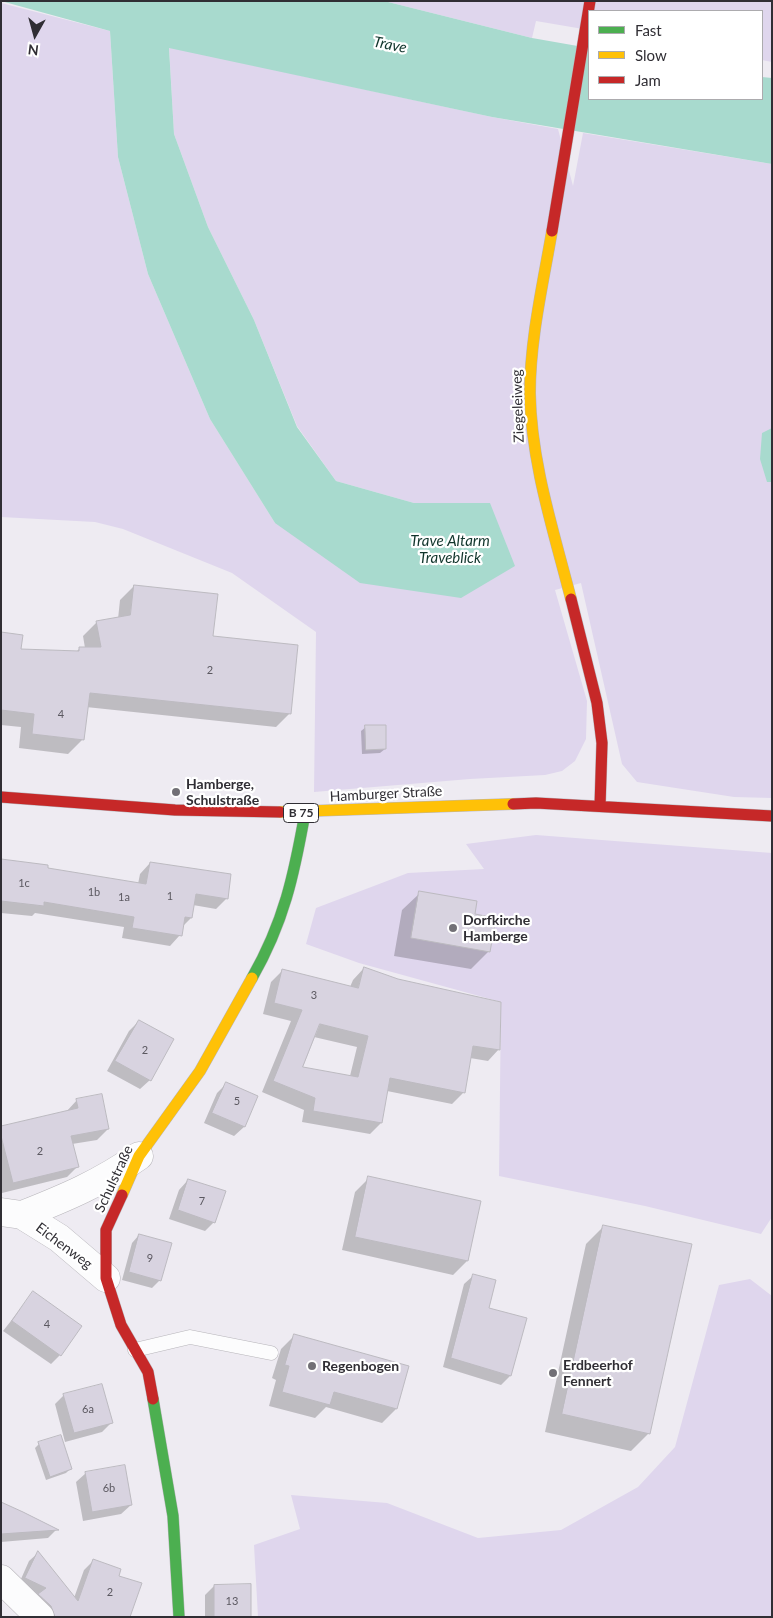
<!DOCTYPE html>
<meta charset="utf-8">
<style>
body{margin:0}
#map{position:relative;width:773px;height:1618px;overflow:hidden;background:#eeebf2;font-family:Lato,sans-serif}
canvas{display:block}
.frame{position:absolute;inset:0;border:2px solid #302e34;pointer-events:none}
.legend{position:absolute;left:588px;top:10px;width:175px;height:90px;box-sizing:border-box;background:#fff;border:1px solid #acabae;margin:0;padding:6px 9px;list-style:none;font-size:15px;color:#302e34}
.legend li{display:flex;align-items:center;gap:10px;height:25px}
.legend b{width:25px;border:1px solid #acabae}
.north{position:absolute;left:10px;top:10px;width:50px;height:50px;-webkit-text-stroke:4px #fff;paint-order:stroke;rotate:187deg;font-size:14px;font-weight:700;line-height:20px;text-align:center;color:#302e34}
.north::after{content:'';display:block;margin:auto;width:18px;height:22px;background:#302e34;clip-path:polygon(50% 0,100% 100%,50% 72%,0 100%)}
</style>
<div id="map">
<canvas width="773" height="1618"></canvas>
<div class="frame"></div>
<ul class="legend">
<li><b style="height:6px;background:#4caf50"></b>Fast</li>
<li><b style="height:6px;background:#ffc107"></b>Slow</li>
<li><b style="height:6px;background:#c62828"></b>Jam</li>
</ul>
<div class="north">N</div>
</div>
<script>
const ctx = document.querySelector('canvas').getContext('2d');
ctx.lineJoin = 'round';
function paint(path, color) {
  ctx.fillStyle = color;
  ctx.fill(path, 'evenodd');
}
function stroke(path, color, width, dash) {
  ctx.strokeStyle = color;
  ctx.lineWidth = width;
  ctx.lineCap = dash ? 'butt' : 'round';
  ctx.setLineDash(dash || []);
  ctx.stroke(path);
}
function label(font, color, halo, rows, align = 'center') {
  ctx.font = font + ' Lato,sans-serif';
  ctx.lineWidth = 4.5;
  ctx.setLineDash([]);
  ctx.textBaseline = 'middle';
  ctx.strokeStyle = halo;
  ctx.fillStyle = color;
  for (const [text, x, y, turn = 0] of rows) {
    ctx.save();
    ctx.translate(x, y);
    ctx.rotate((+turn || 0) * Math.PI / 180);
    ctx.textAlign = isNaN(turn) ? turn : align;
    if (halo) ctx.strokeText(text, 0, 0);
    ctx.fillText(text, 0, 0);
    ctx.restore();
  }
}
const green = new Path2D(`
 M384,1h388v61l-10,-2v-49h-173v19l-53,-9 -4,17z
 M1,3l109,28 8,126 30,117 62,145 65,104 215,-20h-76l-78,-22 -39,-55 -43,-106 -46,-93 -34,-93 -5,-87 323,70 66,12 15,57 10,-53 189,31v634l-38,-1 -97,-15 -15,-18 -41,-181 -26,7 32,111 -1,38 -11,22 -13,10 -17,4 -75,4 -156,13 2,-160 -84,-59 -109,-44 -28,-7 -94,-5z
 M536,835l236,18v364l-11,17 -116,-28 -146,-30 2,-174 -142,-39 -53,-19 10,-36 92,-35 76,-4 -18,-25z
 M750,1279l22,17v321h-514l-4,-72 46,-16 -9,-34 96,8 91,35 83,-8 77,-43 37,-40 44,-162z`);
const water = new Path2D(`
 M1,1h383l148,37 57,10v51h173v-22l10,1v86l-280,-47 -323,-69 5,86 34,93 46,93 43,107 39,54 78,22h76l25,63 -54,32 -101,-15 -85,-60 -65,-104 -62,-145 -30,-117 -8,-126z
 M772,428v54h-5l-7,-23 2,-26z`);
const shadow = new Path2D(`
 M134,586l78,51 78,76 -14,14 -190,-20 -4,33 -14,14 -49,-6 2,-21 -20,-2v-91l19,16 56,2 4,-4h5l-2,-12 14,-14 21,-3 2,-19z
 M366,727l19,22 -5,4 -18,1 -1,-23z
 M1,861l137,23 2,-10 10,-11 77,35 -11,11 -23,-4 -2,13 -9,9 -2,8 -10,11 -48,-8 2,-11 -89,-14 -3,3 -31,-3z
 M420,893l69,58 -18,18 -77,-13 8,-46z
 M364,968l135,81 -11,12 -18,-3 -7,35 -11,11 -65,-13 -6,32 -11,11 -68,-12 2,-12 -42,-18 29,-71 -28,-7 8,-32 11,-11 68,16 3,-7zM314,1037l43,10 -7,29 -49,-8z
 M139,1021l11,59 -10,9 -33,-18 22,-40z
 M226,1084l31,12 -13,31 -10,9 -30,-13 13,-30z
 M77,1100l31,29 -11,11 -25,4 6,22 -11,11 -65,16 -1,-66 65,-15z
 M369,1178l111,24 -13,59 -14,14 -111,-25 13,-58z
 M188,1180l26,42 -9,9 -36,-12 10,-29z
 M604,1226l45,207 -18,18 -86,-19 41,-188z
 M139,1235l21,45 -8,8 -30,-8 10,-37z
 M474,1275l14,34 38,10 -16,57 -9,9 -58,-18 21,-83z
 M33,1293l27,62 -9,9 -48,-33z
 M295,1335l113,32 -12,42 -14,14 -56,-16 -11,11 -46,-12 7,-26 -4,-2 9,-29z
 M64,1395l47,28 -9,9 -37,10 -10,-38z
 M39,1444l31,25 -4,4 -20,7 -11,-32z
 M86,1473l45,32 -10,9 -38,7 -7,-39z
 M1,1504l55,26 -8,8 -47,4z
 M38,1553l36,45 10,-28 9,-9 24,16 12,40h-86l-26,-29 12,-27z
 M214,1586l36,31h-45v-22z`);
const building = new Path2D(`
 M134,585l84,9 -5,42 85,9 -7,69 -201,-21 -6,47 -52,-6 2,-20 -33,-4v-78l22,3 -2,14 58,2v-4h22l-5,-26 34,-6z
 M365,725h21v24l-20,1z
 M1,859l47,6v3l98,16 4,-22 81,12 -3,25 -32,-5 -4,24 -7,-1 -3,19 -50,-8 2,-11 -90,-15v4l-43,-5z
 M419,891l58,10 -2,13 21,4 -6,34 -79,-14z
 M364,967l34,12 103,23 -1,48 -27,-4 -8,47 -75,-15 -8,45 -69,-12 2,-13 -42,-17 29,-71 -28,-7 8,-34 76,19zM320,1024l48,12 -10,41 -55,-10z
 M139,1020l35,19 -23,42 -36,-20z
 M226,1082l32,14 -13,31 -33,-14z
 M102,1094l7,35 -38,7 8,31 -66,16 -12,-47v-10l77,-18 -2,-9z
 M368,1176l113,25 -13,60 -113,-24z
 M188,1179l38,12 -11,32 -37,-13z
 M603,1225l89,19 -42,190 -88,-20z
 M139,1234l33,9 -11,38 -32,-9z
 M473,1274l23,6 -7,28 38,10 -16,58 -60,-18z
 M33,1291l49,35 -21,30 -49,-35z
 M294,1334l115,32 -12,43 -63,-17 -4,13 -48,-13 7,-26 -4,-1z
 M102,1384l11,39 -39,10 -11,-39z
 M61,1435l11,34 -22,8 -12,-35z
 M125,1465l7,40 -40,7 -7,-40z
 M1,1502l22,10 36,18 -58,4z
 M38,1551l40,50 15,-42 28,10 -2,7 23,7 -12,34h-75l-4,-11 -13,-12 8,-6 -21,-10z
 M251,1584v33h-37v-32z`);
const lane = new Path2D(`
 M135,1350l55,-13 81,16`);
const street = new Path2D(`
 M1,1212l21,3 37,23 47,40
 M22,1215c43,-17 79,-32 117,-59
 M1,1579l39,38`);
const fast = new Path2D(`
 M252,978c32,-56 42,-103 53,-165
 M153,1399l20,117 6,101`);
const slow = new Path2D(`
 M552,231c-9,53 -22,108 -22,162 1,70 24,139 41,206
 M280,812l233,-8
 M122,1195l17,-39 61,-85 52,-93`);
const jam = new Path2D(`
 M552,231l38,-230
 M571,599l26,104 5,40 -2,63
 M1,797l174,13 105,2
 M513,804l23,-1 236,13
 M122,1195l-16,35v48l15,47 27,47 5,27`);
const markers = [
 [176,792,5,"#727076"],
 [453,928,5,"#727076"],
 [312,1366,5,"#727076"],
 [553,1373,5,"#727076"]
];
const numberNames = [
 ["2",210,670],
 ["4",61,714],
 ["1c",24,883],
 ["1b",94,892],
 ["1",170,896],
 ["1a",124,897],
 ["3",314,995],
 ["2",145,1050],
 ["5",237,1101],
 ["2",40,1151],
 ["7",202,1201],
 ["9",150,1258],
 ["4",47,1324],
 ["6a",88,1409],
 ["6b",109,1488],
 ["2",110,1592],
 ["13",232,1601]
];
const shields = [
 [301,813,35]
];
const shieldNames = [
 ["B 75",301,813]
];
const streetNames = [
 ["Ziegeleiweg",518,406,-92],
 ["Hamburger Straße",386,794,-3],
 ["Schulstraße",114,1179,-65],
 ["Eichenweg",64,1246,37]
];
const poiNames = [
 ["Hamberge,",186,784],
 ["Schulstraße",186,800],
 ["Dorfkirche",463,920],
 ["Hamberge",463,936],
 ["Erdbeerhof",563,1365],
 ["Fennert",563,1381],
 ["Regenbogen",322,1366]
];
const waterNames = [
 ["Trave",390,45,11],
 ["Trave Altarm",450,541],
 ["Traveblick",450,558]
];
paint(green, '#dfd6ed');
paint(water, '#a8dace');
paint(shadow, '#0003');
paint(building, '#d8d3e0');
stroke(building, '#bcbac0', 1);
stroke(lane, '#b7b5ba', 15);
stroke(street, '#b7b5ba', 29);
stroke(fast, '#b7b5ba', 12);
stroke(slow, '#b7b5ba', 12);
stroke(jam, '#b7b5ba', 12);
stroke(lane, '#fcfcfd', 14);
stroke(street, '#fcfcfd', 28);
stroke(fast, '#4caf50', 11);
stroke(slow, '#ffc107', 11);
stroke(jam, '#c62828', 11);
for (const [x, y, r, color] of markers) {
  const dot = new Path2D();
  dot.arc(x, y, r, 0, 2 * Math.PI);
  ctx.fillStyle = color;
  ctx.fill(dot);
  stroke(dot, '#fff', 2);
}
label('11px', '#5b5860', null, numberNames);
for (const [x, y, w] of shields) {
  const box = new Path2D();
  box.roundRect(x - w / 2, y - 9.5, w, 19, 4);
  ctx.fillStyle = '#fff';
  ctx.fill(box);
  stroke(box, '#302e34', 1);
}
label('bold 12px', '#302e34', null, shieldNames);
label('14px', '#302e34', '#fff', streetNames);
label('bold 14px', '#302e34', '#fff', poiNames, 'left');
label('italic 15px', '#11352c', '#fff', waterNames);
</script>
